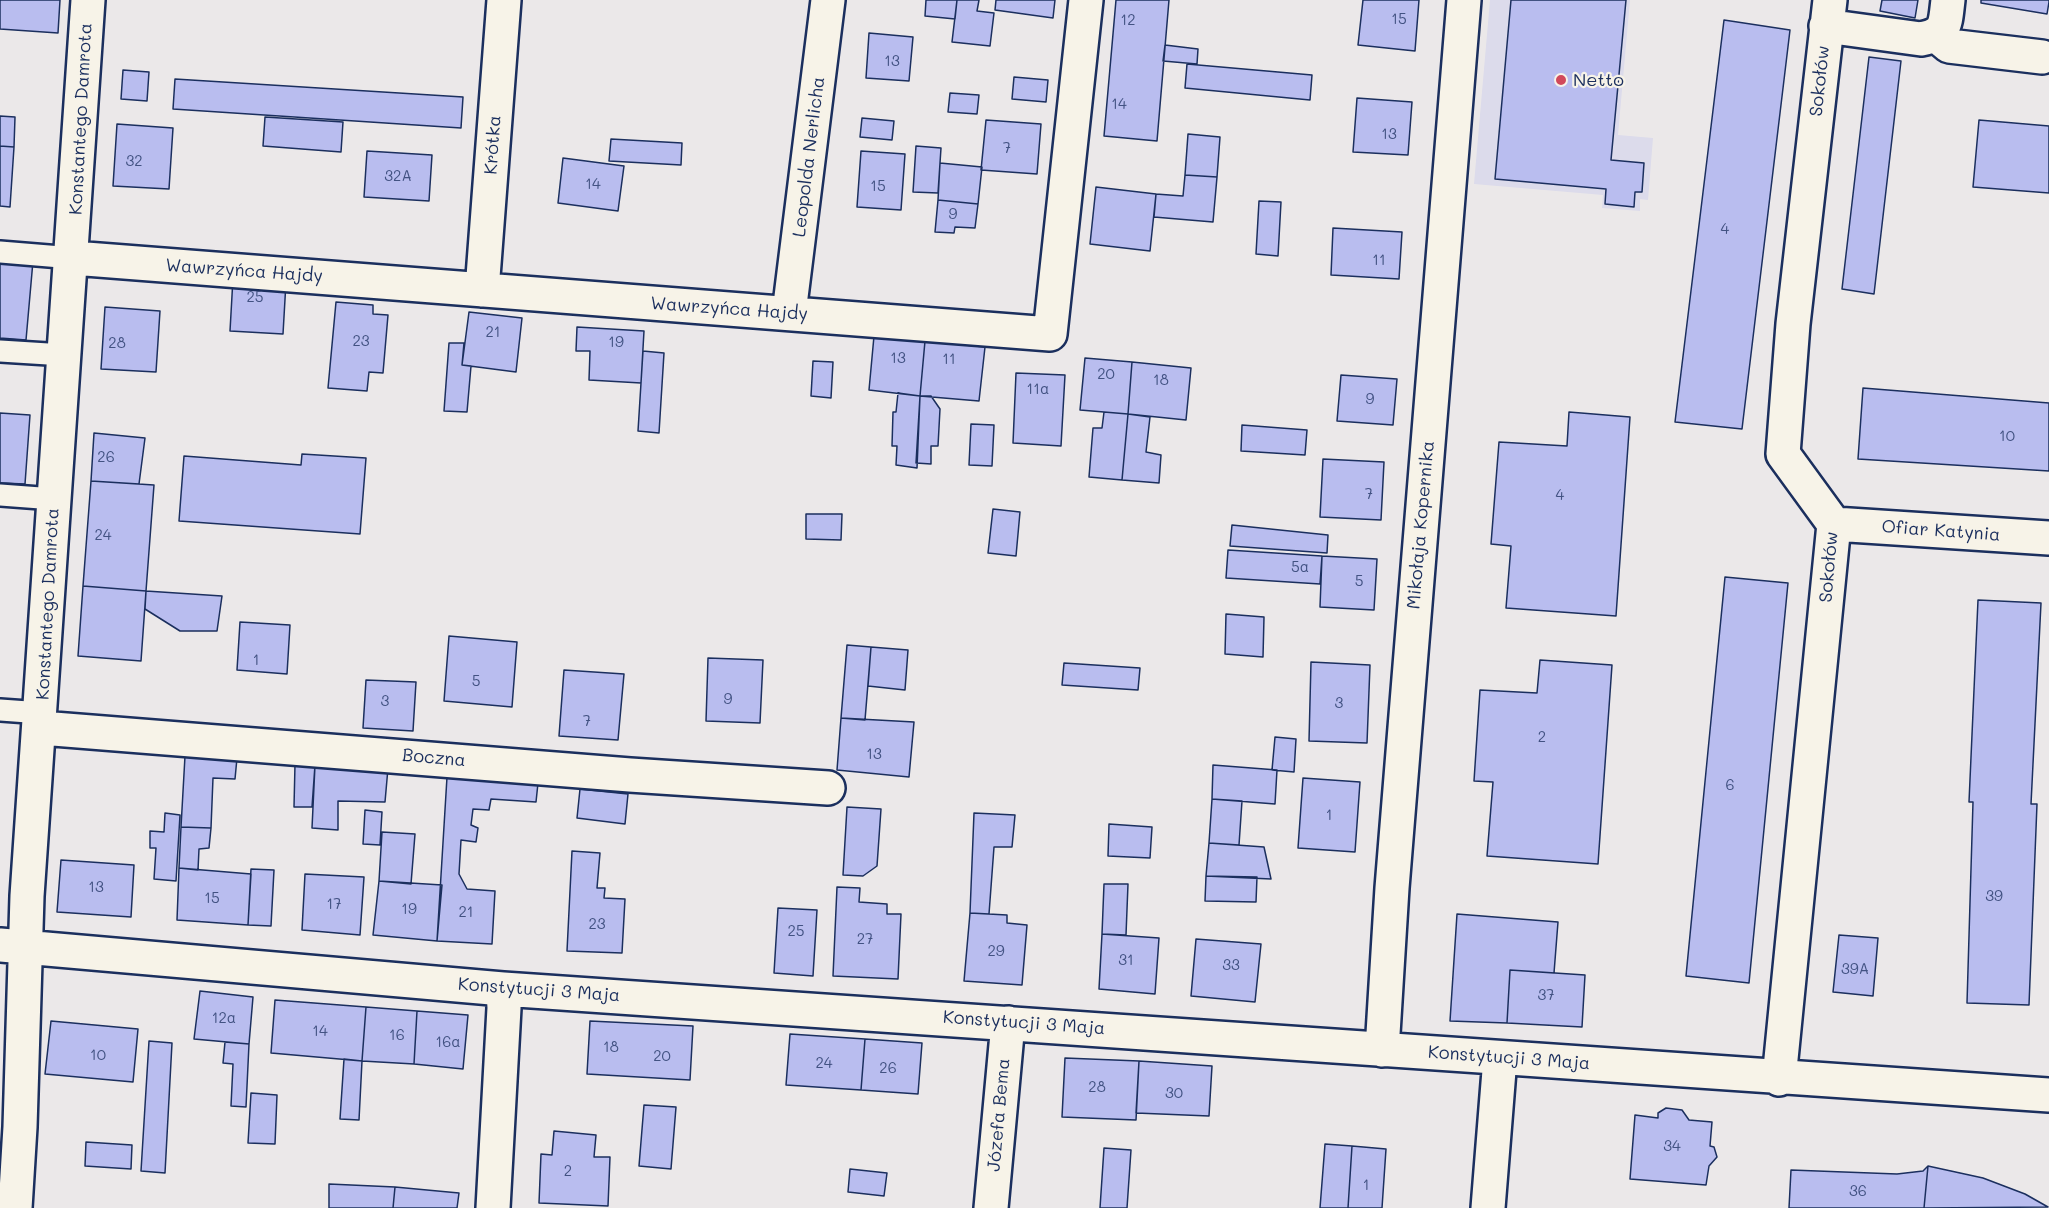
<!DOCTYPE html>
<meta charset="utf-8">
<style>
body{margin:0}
canvas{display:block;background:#ebe8e9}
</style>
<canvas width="2049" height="1208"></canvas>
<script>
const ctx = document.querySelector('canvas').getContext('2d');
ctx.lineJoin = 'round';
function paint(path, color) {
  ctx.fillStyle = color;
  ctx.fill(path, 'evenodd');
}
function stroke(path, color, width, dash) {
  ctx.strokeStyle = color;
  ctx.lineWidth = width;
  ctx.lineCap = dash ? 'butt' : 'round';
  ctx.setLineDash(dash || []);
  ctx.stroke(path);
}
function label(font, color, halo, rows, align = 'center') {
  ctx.font = font + ' Mali,sans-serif';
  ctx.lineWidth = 4.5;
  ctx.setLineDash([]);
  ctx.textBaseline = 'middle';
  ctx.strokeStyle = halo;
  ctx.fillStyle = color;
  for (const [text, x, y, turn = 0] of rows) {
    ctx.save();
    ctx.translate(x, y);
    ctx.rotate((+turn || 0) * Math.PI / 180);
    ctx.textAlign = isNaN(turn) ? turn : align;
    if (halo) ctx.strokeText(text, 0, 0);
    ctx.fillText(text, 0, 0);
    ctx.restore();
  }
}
const built = new Path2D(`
 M1490,0h140l-12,135 35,3 -5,62 -8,-1v12l-38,-3 1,-13 -129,-11z`);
const building = new Path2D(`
 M0,0h60l-2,33 -58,-4z
 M926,0h31l-2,19 -30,-3z
 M957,0h22l-2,11 17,2 -4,33 -38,-4z
 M996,0h59l-2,18 -58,-8z
 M1116,0h53l-12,141 -53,-5z
 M1363,0h56l-4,51 -57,-6z
 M1511,0h115l-15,160 33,3 -2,29h-7l-1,15 -29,-3 1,-15 -111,-10z
 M1882,0h36l-3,18 -35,-7z
 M1981,0h68v2l-2,12 -66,-11z
 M1724,20l66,10 -48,399 -67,-7z
 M869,33l44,4 -4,44 -43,-3z
 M1165,45l33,4 -1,15 -34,-3z
 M1869,57l32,4 -27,233 -32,-5z
 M1187,64l125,11 -2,25 -125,-12z
 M123,70l26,2 -2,29 -26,-2z
 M1014,77l34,3 -2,22 -34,-3z
 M175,79l288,18 -2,31 -288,-19z
 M950,93l29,2 -2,19 -29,-2z
 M1357,98l55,4 -4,53 -55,-3z
 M0,116l15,1 -1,30 -14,-1z
 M265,117l78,5 -2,30 -78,-6z
 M862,118l32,3 -2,19 -32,-3z
 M986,120l55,4 -4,50 -56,-4z
 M1979,120l70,6v67l-76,-6z
 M117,124l56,4 -4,61 -56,-3z
 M1188,134l32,3 -3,40 -32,-2z
 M611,139l71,4 -1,22 -72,-4z
 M0,146l14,1 -4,60 -10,-1z
 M916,146l25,2 -3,45 -25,-1z
 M367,151l65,4 -3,46 -65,-4z
 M861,151l44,3 -4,56 -44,-3z
 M563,158l61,8 -6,45 -60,-8z
 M940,163l42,4 -4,37 -40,-4z
 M1185,175l32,2 -4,45 -59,-5 2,-23 27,2z
 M1096,187l60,7 -6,57 -60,-7z
 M938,200l40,4 -3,24 -20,-1 -1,6 -19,-1z
 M1259,201l22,1 -3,54 -22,-2z
 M1333,228l69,4 -3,47 -68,-4z
 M0,258l33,3 -7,79 -26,-2z
 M233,278l53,4 -3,52 -53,-3z
 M336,302l37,3v9l15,1 -5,58 -14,-1 -2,19 -39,-3z
 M105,307l55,4 -4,61 -55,-3z
 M469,312l53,6 -6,54 -54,-7z
 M577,327l67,4 -3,52 -52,-3 1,-29h-14z
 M874,336l51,5 -5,55 -51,-6z
 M925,341l60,6 -6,54 -59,-5z
 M449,343h15l-2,22 9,1 -4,46 -23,-1z
 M643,351l21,2 -5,80 -21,-2z
 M1085,358l47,4 -4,52 -48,-4z
 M813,361l20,1 -2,36 -20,-2z
 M1132,362l59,6 -5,52 -58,-6z
 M1016,373l49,2 -4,71 -48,-3z
 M1341,375l56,4 -4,46 -56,-4z
 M1863,388l186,15v68l-191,-12z
 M898,393l22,3 -3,72 -21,-3 1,-19h-5l1,-34h3z
 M920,396h11l9,13 -2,37h-7v18l-15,-1z
 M1104,412l24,2 -6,66 -33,-3 4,-49h9z
 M1569,412l61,5 -14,199 -110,-8 5,-62 -20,-2 8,-102 68,4z
 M0,413l30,2 -5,69 -25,-1z
 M1128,414l22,3 -4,35 15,3 -2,28 -37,-3z
 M971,424l23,1 -2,41 -23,-1z
 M1242,425l65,5 -2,25 -64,-4z
 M94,433l51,5 -6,46 -48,-3z
 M302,454l64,4 -6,76 -181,-13 5,-65 117,9z
 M1323,459l61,3 -3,58 -61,-3z
 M91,481l63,4 -8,106 -63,-5z
 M993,509l27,3 -4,44 -28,-3z
 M806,514h36l-1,26 -35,-1z
 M1232,525l96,10 -1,18 -97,-7z
 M1228,550l94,6 -2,28 -94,-6z
 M1322,556l55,3 -3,51 -54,-3z
 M1725,577l63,6 -39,400 -63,-7z
 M83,586l63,5 -5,70 -63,-5z
 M146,591l76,5 -5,35h-37l-35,-22z
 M1978,600l63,3 -10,201h6l-8,201 -62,-2 6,-201h-4z
 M1226,614l38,3 -1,40 -38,-3z
 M240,622l50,3 -3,49 -50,-4z
 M449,636l68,6 -5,65 -68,-6z
 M847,645l24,2 -6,73 -24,-2z
 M871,647l37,3 -3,40 -37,-4z
 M708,658l55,2 -3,63 -54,-2z
 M1540,660l72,5 -14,199 -111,-8 6,-74 -19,-1 6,-91 57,3z
 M1311,662l59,3 -3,78 -58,-2z
 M1064,663l76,5 -2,22 -76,-5z
 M564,670l60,4 -6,66 -59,-4z
 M366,680l50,2 -3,49 -50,-3z
 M841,718l73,4 -5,55 -72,-7z
 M1275,737l21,2 -2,33 -22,-2z
 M185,756l52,2 -2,21 -22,-1 -2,50 -30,-1z
 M295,764l20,1 -3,42h-18z
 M315,765l73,3 -3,34 -47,-1v29l-26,-2z
 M1213,765l64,5 -2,34 -63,-5z
 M447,777l91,6 -2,19 -45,-3 -2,11 -16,-1 -2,16 7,3 -2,14 -15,-2 -2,34 8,15 28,2 -3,53 -55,-3z
 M1303,778l57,4 -5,70 -57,-4z
 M580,789l48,5 -3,30 -48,-6z
 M1212,799l30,2 -3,44 -30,-2z
 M847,807l34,2 -4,57 -14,10 -20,-1z
 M365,810l17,2 -2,33 -17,-1z
 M165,813l15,2 -4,66 -22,-2 2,-31h-6v-17l14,1z
 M974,813l41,2 -3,32h-18l-5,67 -19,-1z
 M1109,824l43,3 -2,31 -42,-2z
 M181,827l30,1 -2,20 -10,1 -1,21 -19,-2z
 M382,832l33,2 -4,50 -32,-3z
 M1209,843l55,4 7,32 -65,-3z
 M572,851l28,2 -3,35h8l-1,10 21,1 -3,54 -55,-2z
 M61,860l73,5 -3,52 -74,-5z
 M179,868l72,6 -3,51 -71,-5z
 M251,869l23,1 -3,56 -23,-1z
 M305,874l59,3 -4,58 -58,-5z
 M1206,876l51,1 -1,25 -51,-1z
 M379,881l63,4 -5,56 -64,-6z
 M1104,884h24l-2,51 -24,-1z
 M837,887l23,1 -1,14 28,2v10h14l-3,65 -65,-3z
 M778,908l39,2 -4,66 -39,-3z
 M970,913l37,2v8l20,2 -5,60 -58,-4z
 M1457,914l101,8 -4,51 -44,-3 -3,53 -57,-2z
 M1102,934l57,4 -4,56 -56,-5z
 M1839,935l39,3 -5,58 -40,-4z
 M1196,939l65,5 -6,58 -64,-6z
 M1510,970l75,5 -3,52 -75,-4z
 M200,991l53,6 -4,47 -55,-5z
 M275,1000l91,7 -4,54 -91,-8z
 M366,1007l51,4 -3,53 -52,-3z
 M417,1011l51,4 -5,54 -49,-5z
 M51,1021l87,8 -5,53 -88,-8z
 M590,1021l103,5 -3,54 -103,-6z
 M790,1034l75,5 -4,51 -75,-5z
 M865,1039l57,4 -4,51 -57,-4z
 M149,1041l23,2 -7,130 -24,-2z
 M225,1042l24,2 -3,63 -15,-1 2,-42 -10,-1z
 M1065,1058l74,3 -3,59 -74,-3z
 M344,1059l18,2 -3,59 -19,-1z
 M1139,1061l73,5 -3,50 -73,-3z
 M251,1093l26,2 -2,49 -27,-1z
 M644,1105l32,2 -5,62 -32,-3z
 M1666,1108l16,2 7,10 23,2 -2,24 4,1 3,10 -8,9 -3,19 -76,-6 5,-64 23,3v-5z
 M554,1131l42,4 -2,22h16l-2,49 -69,-3 2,-49 11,1z
 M86,1142l46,3 -1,24 -46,-3z
 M1325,1144l27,2 -4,62h-28z
 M1352,1146l34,3 -4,59h-34z
 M1104,1148l27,2 -4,58h-27z
 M1928,1166l-4,42h-135l2,-38 106,4 26,-3z
 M1928,1166l55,12 42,16 23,13 -124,1z
 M850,1169l37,4 -3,23 -36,-4z
 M329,1184l66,3 -2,21h-64z
 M395,1187l64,6 -2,15h-64z`);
const lane = new Path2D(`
 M0,252l73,6
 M0,351l64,4
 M0,495l54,4
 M0,710l42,3`);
const street = new Path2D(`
 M1826,26l95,13c26,-5 24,-15 27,-39
 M1937,36l12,10 93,11
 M73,258l977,76 36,-334
 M482,290l22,-290
 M789,313l39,-313
 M1834,524l215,14
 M41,728l589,47 198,13
 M0,945l503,44 1546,106
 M1382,1050l10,-162 72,-888
 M1779,1079l55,-555 -51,-70 10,-130 37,-324
 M15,1208l5,-81 7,-231 61,-896
 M493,1208l11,-200 -1,-19
 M991,1208l17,-185
 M1488,1208l12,-150`);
const markers = [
 [1561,80,6,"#d1495b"]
];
const numberNames = [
 ["15",1399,19],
 ["12",1128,20],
 ["13",892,61],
 ["14",1119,104],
 ["13",1389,134],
 ["7",1007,148],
 ["32",134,161],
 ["32A",398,176],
 ["14",593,184],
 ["15",878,186],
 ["9",953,214],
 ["4",1725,229],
 ["11",1379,260],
 ["25",255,297],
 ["21",493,332],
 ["23",361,341],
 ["19",616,342],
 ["28",117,343],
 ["13",898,358],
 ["11",949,359],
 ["20",1106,374],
 ["18",1161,380],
 ["11a",1038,389],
 ["9",1370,399],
 ["10",2007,436],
 ["26",106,457],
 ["7",1369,494],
 ["4",1560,495],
 ["24",103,535],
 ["5a",1300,567],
 ["5",1359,581],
 ["1",256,660],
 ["5",476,681],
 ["9",728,699],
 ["3",385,701],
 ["3",1339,703],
 ["7",587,721],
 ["2",1542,737],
 ["13",874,754],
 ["6",1730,785],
 ["1",1329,815],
 ["13",96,887],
 ["39",1994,896],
 ["15",212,898],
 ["17",334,904],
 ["19",409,909],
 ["21",466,912],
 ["23",597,924],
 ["25",796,931],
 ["27",865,939],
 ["29",996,951],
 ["31",1126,960],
 ["33",1231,965],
 ["39A",1855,969],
 ["37",1546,995],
 ["12a",224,1018],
 ["14",320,1031],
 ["16",397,1035],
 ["16a",448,1042],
 ["18",611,1047],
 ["10",98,1055],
 ["20",662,1056],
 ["24",824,1063],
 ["26",888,1068],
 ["28",1097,1087],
 ["30",1174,1093],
 ["34",1672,1146],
 ["2",568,1171],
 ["1",1366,1185],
 ["36",1858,1191]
];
const poiNames = [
 ["Netto",1573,80]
];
const streetNames = [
 ["Sokołów",1820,81,-84],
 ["Konstantego Damrota",81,119,-87],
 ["Krótka",493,145,-86],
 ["Leopolda Nerlicha",809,157,-83],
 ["Wawrzyńca Hajdy",244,271,4],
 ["Wawrzyńca Hajdy",729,309,4],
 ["Mikołaja Kopernika",1421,525,-85],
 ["Ofiar Katynia",1941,531,4],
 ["Sokołów",1829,567,-85],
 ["Konstantego Damrota",48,604,-87],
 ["Boczna",434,758,5],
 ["Konstytucji 3 Maja",539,990,4],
 ["Konstytucji 3 Maja",1024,1023,4],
 ["Konstytucji 3 Maja",1509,1058,4],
 ["Józefa Bema",999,1115,-85]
];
paint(built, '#dcdbeb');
paint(building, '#b9bdef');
stroke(building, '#1b2f5e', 1.5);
stroke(lane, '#1b2f5e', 26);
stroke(street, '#1b2f5e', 38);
stroke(lane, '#f7f3e8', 21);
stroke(street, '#f7f3e8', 33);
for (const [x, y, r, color] of markers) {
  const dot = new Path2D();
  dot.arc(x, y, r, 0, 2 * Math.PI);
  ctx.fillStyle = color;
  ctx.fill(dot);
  stroke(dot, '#f7f3e8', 2);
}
label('15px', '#425282', null, numberNames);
label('18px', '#1b2f5e', '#f7f3e8', poiNames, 'left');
label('18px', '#1b2f5e', '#f7f3e8', streetNames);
</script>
